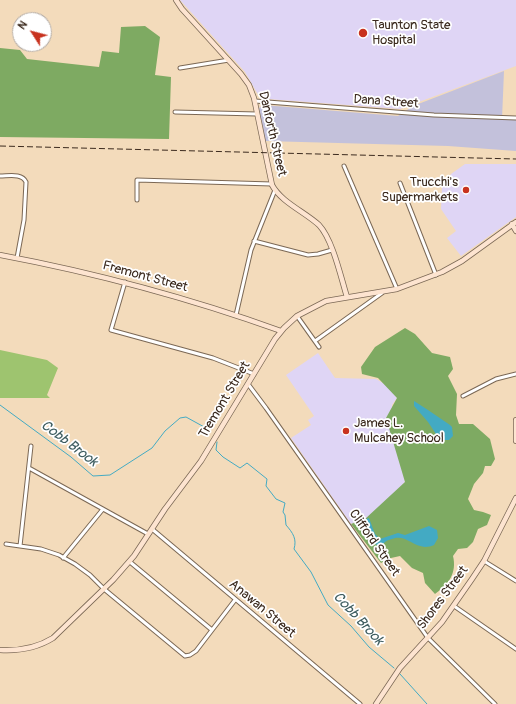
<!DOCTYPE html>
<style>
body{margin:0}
#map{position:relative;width:516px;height:704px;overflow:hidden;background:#f3dbbb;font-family:Pangolin,sans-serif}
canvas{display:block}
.north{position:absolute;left:12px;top:12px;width:40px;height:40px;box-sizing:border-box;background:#fff;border:1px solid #b1aaa5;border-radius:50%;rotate:306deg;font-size:11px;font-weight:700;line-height:16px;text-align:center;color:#3b2a1e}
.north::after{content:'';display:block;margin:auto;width:14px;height:18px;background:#c8321e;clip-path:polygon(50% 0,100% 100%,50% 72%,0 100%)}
</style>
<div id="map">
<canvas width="516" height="704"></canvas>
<div class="north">N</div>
</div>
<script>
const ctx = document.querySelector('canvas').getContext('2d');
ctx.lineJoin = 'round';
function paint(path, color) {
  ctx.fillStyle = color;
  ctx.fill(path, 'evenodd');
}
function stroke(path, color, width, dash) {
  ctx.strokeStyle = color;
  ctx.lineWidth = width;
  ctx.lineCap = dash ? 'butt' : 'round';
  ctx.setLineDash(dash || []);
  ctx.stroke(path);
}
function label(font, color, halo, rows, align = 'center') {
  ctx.font = font + ' Pangolin,sans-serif';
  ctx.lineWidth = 3.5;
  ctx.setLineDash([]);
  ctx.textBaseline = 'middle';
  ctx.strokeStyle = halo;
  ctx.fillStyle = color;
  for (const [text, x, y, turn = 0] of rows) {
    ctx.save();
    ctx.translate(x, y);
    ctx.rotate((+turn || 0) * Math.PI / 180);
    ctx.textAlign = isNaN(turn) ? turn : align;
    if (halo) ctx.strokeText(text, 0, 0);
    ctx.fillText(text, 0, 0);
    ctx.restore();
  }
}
const built = new Path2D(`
 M180,0h336v66l-116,43 -133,-10 -6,-2 -4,-4 -12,-21z
 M465,164h51v53l-55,39 -14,-18 9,-7 -15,-22 1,-22 9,-13z
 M318,353l17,25 41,1 12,7 9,12 -5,7 5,41 8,36 -31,34 -23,8 -60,-86 20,-13 -3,-5 6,-4 -28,-41z`);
const industrial = new Path2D(`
 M504,71l-2,48 14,1v31l-68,-5 -183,-5 -6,-33 4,-3 135,11 15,-10z`);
const green = new Path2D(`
 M0,350l47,10 11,8 -11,27 3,3h-50z`);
const forest = new Path2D(`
 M145,26l15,11 -5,38 16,2 -2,62 -169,-2v-89l20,2 7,9 72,8 3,-16 17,2 2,-26z
 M405,328l10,6 17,19 18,4 3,12 -5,7 9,18 -1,21 3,9h14l17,15 5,20 -4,7h-6l-2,7 -9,11 -6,15 6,11 9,2 8,3 -4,10 -9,4 -5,13 -6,6 -9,1 -5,7c4,17 -4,28 -18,38l-10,-11 -2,-10 -11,-5 -12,-12 -9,2 -10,5 -30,-39 14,-5 40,-37 -19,-64 11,-20 -19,-20 -16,-4 -1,-7 14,-20z`);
const water = new Path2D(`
 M414,401l14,9 22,15 2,2 1,9 -4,4h-9l-12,-18 -14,-16z
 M369,518l6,16 5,5 18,-6 7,2 24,-9 8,4 1,8 -4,7c-2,1 -6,2 -9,2 -13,-1 -20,-13 -33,-8 -5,1 -8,3 -10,7l-2,1 -6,-4 -4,-7v-6l-6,-10z`);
const stream = new Path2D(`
 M0,405l71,52 22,19 17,-1 42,-27 13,-17 15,-13 6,-1 20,11
 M217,442l-1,8 7,7 17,11 7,-5 20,16 -1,7 10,13 9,4 -2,9 2,3 1,10c7,8 11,14 8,24l17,23 17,33 23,21 18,21 25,21
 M400,674l27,30`);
const street = new Path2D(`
 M180,68l49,-8
 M255,101l179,14 82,3
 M175,112l82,2
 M344,166l53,123
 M0,176c9,0 22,-3 26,6l-2,38 -7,38
 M400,183l36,92
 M137,200v-20l135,4
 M254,241l54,14 10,-1 14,-4
 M125,282l-14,48 102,28 41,16
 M236,315l15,-65 24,-60
 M297,316l22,31
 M315,341l67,-48
 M248,384l18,24 162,230 67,66
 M463,396l33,-17 20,-5
 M29,468l119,66
 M152,529l208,175
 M6,544l35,5 18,6 16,9 15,11 14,14 81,67 5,-1 6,-4 39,-51
 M20,546l11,-100
 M63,558l40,-49
 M484,561l32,20
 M130,562l82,68
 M454,606l62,43`);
const secondary = new Path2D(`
 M176,0l6,9 59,65 8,11 5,13 18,87c9,17 33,27 47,40 14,15 22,53 28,72
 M512,224l4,7
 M0,255c96,18 189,43 281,76
 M516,420v21
 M0,650c18,1 37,-2 53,-12l60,-58 21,-24 31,-47 36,-48 74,-122 9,-11 13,-12 29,-15 71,-12 45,-17 20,-11 54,-39
 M376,704l24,-36 42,-46 30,-43 12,-18 32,-63`);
const rail = new Path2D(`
 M0,146l516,13`);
const markers = [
 [363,33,5,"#c8321e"],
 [466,190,4,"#c8321e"],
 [346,431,4,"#c8321e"]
];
const poiNames = [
 ["Taunton State",372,26],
 ["Hospital",372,41],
 ["Trucchi's",458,183,"right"],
 ["Supermarkets",458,198,"right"],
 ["James L.",354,424],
 ["Mulcahey School",354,439]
];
const streetNames = [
 ["Dana Street",386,102,4],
 ["Danforth Street",272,134,77],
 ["Fremont Street",145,277,15],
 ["Tremont Street",225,400,-59],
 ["Clifford Street",374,543,55],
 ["Shores Street",443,598,-53],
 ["Anawan Street",262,609,40]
];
const waterNames = [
 ["Cobb Brook",69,444,37],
 ["Cobb Brook",358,619,47]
];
paint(built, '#dfd5f5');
paint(industrial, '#c3c1db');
paint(green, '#9ec46f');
paint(forest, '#7eaa62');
paint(water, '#43aac3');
stroke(stream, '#43aac3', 1);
stroke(street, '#7b6855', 5);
stroke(secondary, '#7b6855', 6);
stroke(street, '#fff', 3);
stroke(secondary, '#fde4d0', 4.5);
stroke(rail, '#3b2a1e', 1, [6, 3]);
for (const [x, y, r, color] of markers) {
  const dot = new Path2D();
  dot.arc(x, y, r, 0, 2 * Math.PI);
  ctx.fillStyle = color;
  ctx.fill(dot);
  stroke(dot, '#fff', 1.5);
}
label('13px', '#3b2a1e', '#fff', poiNames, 'left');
label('13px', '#3b2a1e', '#fff', streetNames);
label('italic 14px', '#3e5d60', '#fff', waterNames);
</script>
